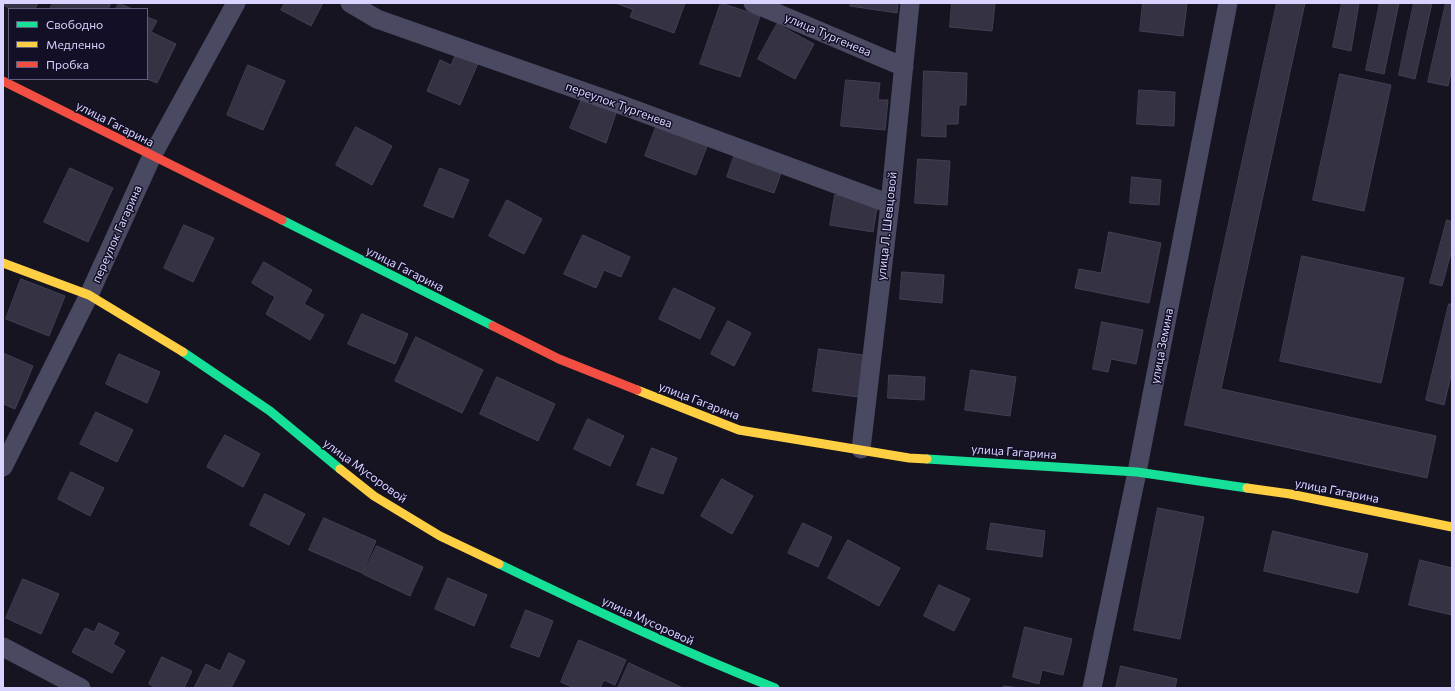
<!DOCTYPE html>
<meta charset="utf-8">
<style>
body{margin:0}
#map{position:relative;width:1455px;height:691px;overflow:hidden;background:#161421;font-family:Commissioner,sans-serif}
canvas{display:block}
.frame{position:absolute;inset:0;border:4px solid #d9d4ff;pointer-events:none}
.legend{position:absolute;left:8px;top:8px;width:140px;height:72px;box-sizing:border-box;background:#130f26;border:1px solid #625e7d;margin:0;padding:5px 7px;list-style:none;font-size:12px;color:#d9d4ff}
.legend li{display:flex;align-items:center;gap:8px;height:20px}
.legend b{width:20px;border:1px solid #625e7d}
</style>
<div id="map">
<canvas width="1455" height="691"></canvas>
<div class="frame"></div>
<ul class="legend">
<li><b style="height:5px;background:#16e098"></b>Свободно</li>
<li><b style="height:5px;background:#ffcf43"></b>Медленно</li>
<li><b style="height:5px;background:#f24e42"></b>Пробка</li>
</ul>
</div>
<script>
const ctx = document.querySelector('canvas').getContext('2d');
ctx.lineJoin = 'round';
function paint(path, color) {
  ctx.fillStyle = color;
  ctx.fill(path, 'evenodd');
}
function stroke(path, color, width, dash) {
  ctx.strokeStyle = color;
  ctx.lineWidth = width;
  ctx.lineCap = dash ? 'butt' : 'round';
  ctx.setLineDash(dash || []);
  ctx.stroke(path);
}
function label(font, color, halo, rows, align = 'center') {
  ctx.font = font + ' Commissioner,sans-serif';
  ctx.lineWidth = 3;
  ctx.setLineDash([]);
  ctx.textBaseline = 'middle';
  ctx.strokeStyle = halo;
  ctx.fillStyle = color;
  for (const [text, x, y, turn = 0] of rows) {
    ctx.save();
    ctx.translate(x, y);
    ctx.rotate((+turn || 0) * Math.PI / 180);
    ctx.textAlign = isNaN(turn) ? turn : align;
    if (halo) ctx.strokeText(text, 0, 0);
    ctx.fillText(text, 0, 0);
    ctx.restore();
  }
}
const building = new Path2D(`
 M3,3h35l-3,6h-24l-8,-4z
 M53,3h58l-3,6h-58z
 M119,3l13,6h-16z
 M285,3h38l-12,23 -30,-16z
 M616,3h69l-11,30 -44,-16 3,-7z
 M721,3l39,13 -20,61 -40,-13z
 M851,3h47l-1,10 -47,-7z
 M952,3h43l-3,28 -42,-4z
 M1143,3h44l-4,33 -43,-5z
 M1277,3h28l-84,386 215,47 -9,42 -242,-53z
 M1342,3h17l-8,48 -18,-4z
 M1380,3h19l-15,71 -18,-4z
 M1414,3h18l-17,76 -16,-4z
 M1446,3h6v65l-4,18 -20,-4z
 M147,17l10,4 -6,11 25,12 -19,39 -10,-4z
 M777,24l37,20 -19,35 -37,-20z
 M457,51l22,10 -19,44 -33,-14 13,-31 11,5z
 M248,65l37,16 -22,49 -36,-15z
 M924,71l43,2 -1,32h-7l-1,19h-12v13l-24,-1z
 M1340,74l51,11 -27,126 -51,-11z
 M846,80l34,3 -2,17h10l-3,30 -44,-4z
 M1139,90l36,2 -1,34 -37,-2z
 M582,99l35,11 -11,33 -36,-15z
 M658,122l51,19 -13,34 -51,-19z
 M356,127l36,19 -20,39 -36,-20z
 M736,151l47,16 -9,26 -47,-16z
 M918,159l32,2 -3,44 -32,-2z
 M70,168l43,20 -25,54 -44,-20z
 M440,168l29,12 -16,38 -29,-12z
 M1132,177l29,3 -2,25 -29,-2z
 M835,195l43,7 -5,30 -43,-7z
 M507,200l35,19 -18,35 -35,-18z
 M1447,220l5,2v27l-10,37 -12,-3z
 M184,225l30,13 -21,44 -29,-14z
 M1109,232l52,11 -12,60 -74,-15 4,-19 22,4z
 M583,235l47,22 -9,20 -17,-7 -8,18 -32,-14z
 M1302,256l102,22 -23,105 -101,-22z
 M264,262l48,28 -8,14 20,11 -14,25 -44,-26 9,-17 -23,-14z
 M902,272l42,3 -2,28 -42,-4z
 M21,279l44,17 -16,40 -43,-17z
 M674,288l41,20 -15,31 -41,-20z
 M1449,304h3v67l-8,34 -18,-5z
 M362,314l46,20 -13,30 -47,-20z
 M728,321l23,12 -17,33 -23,-12z
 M1102,322l41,8 -7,34 -25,-5 -3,13 -15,-3z
 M416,337l67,33 -21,43 -67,-32z
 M819,349l44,6 -5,42 -45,-6z
 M3,353l30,13 -18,43 -12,-5z
 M119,354l41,18 -13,31 -41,-19z
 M971,370l45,7 -6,39 -45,-6z
 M889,375l36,2 -1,23 -36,-2z
 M497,377l58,27 -17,37 -58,-27z
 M96,412l37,18 -16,32 -37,-18z
 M588,419l36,17 -14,30 -36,-17z
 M225,435l35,19 -17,33 -36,-20z
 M652,448l25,10 -14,36 -26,-9z
 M71,472l33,16 -14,28 -32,-17z
 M722,479l31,17 -21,38 -31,-18z
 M265,494l40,20 -16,31 -39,-20z
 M1158,508l46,9 -24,122 -46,-9z
 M324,518l52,23 -14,32 -53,-23z
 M803,523l29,14 -14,30 -30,-14z
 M991,523l54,8 -3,26 -55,-8z
 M1273,531l95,23 -10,39 -94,-22z
 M848,540l52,28 -21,38 -51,-28z
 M377,546l46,21 -13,29 -47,-22z
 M1420,560l32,8v47l-43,-10z
 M448,578l39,17 -13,31 -39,-17z
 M23,579l36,15 -18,40 -35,-16z
 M939,585l31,14 -16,32 -30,-15z
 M526,610l27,11 -14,36 -28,-10z
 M99,623l20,10 -6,11 12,7 -13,22 -40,-21 13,-24 9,4z
 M1025,627l47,12 -9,36 -21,-5 -3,14 -26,-7z
 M579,640l47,20 -11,25 -11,-5 -4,8h-26l-13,-6z
 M229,653l16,8 -14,27h-37l12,-24 14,7z
 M162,657l30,14 -8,17h-28l-7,-4z
 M629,663l54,25h-65z
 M1121,666l56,13 -2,9h-59z
 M1004,686l16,2h-16z`);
const street = new Path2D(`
 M350,3l27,16 242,85 271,100
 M753,3l151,64
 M861,449l29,-245 20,-201
 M3,467l86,-172 63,-139 84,-153
 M3,647l78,41
 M1092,688l45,-216 91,-469`);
const fast = new Path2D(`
 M282,220l211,106
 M183,352l87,59 70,58
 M927,459l210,13 110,16
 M499,564c91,44 182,87 276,124`);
const slow = new Path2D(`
 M3,263l86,32 94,57
 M637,390l102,40 170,28 18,1
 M340,469l34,27 66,40 59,28
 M1247,488l43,6 162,33`);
const jam = new Path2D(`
 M3,81l279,139
 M493,326l66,33 78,31`);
const streetNames = [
 ["улица Тургенева",828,35,23],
 ["переулок Тургенева",619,105,20],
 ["улица Гагарина",115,124,27],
 ["улица Л. Шевцовой",887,226,-84],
 ["переулок Гагарина",117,234,-66],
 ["улица Гагарина",405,269,27],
 ["улица Земина",1162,346,-79],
 ["улица Гагарина",699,401,21],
 ["улица Гагарина",1014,452,4],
 ["улица Мусоровой",365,471,36],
 ["улица Гагарина",1337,491,11],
 ["улица Мусоровой",648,621,25]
];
paint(building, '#343243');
stroke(building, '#433f54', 1);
stroke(street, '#4a4962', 19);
stroke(fast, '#16e098', 9);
stroke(slow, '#ffcf43', 9);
stroke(jam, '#f24e42', 9);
label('12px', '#d9d4ff', '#130f26', streetNames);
</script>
